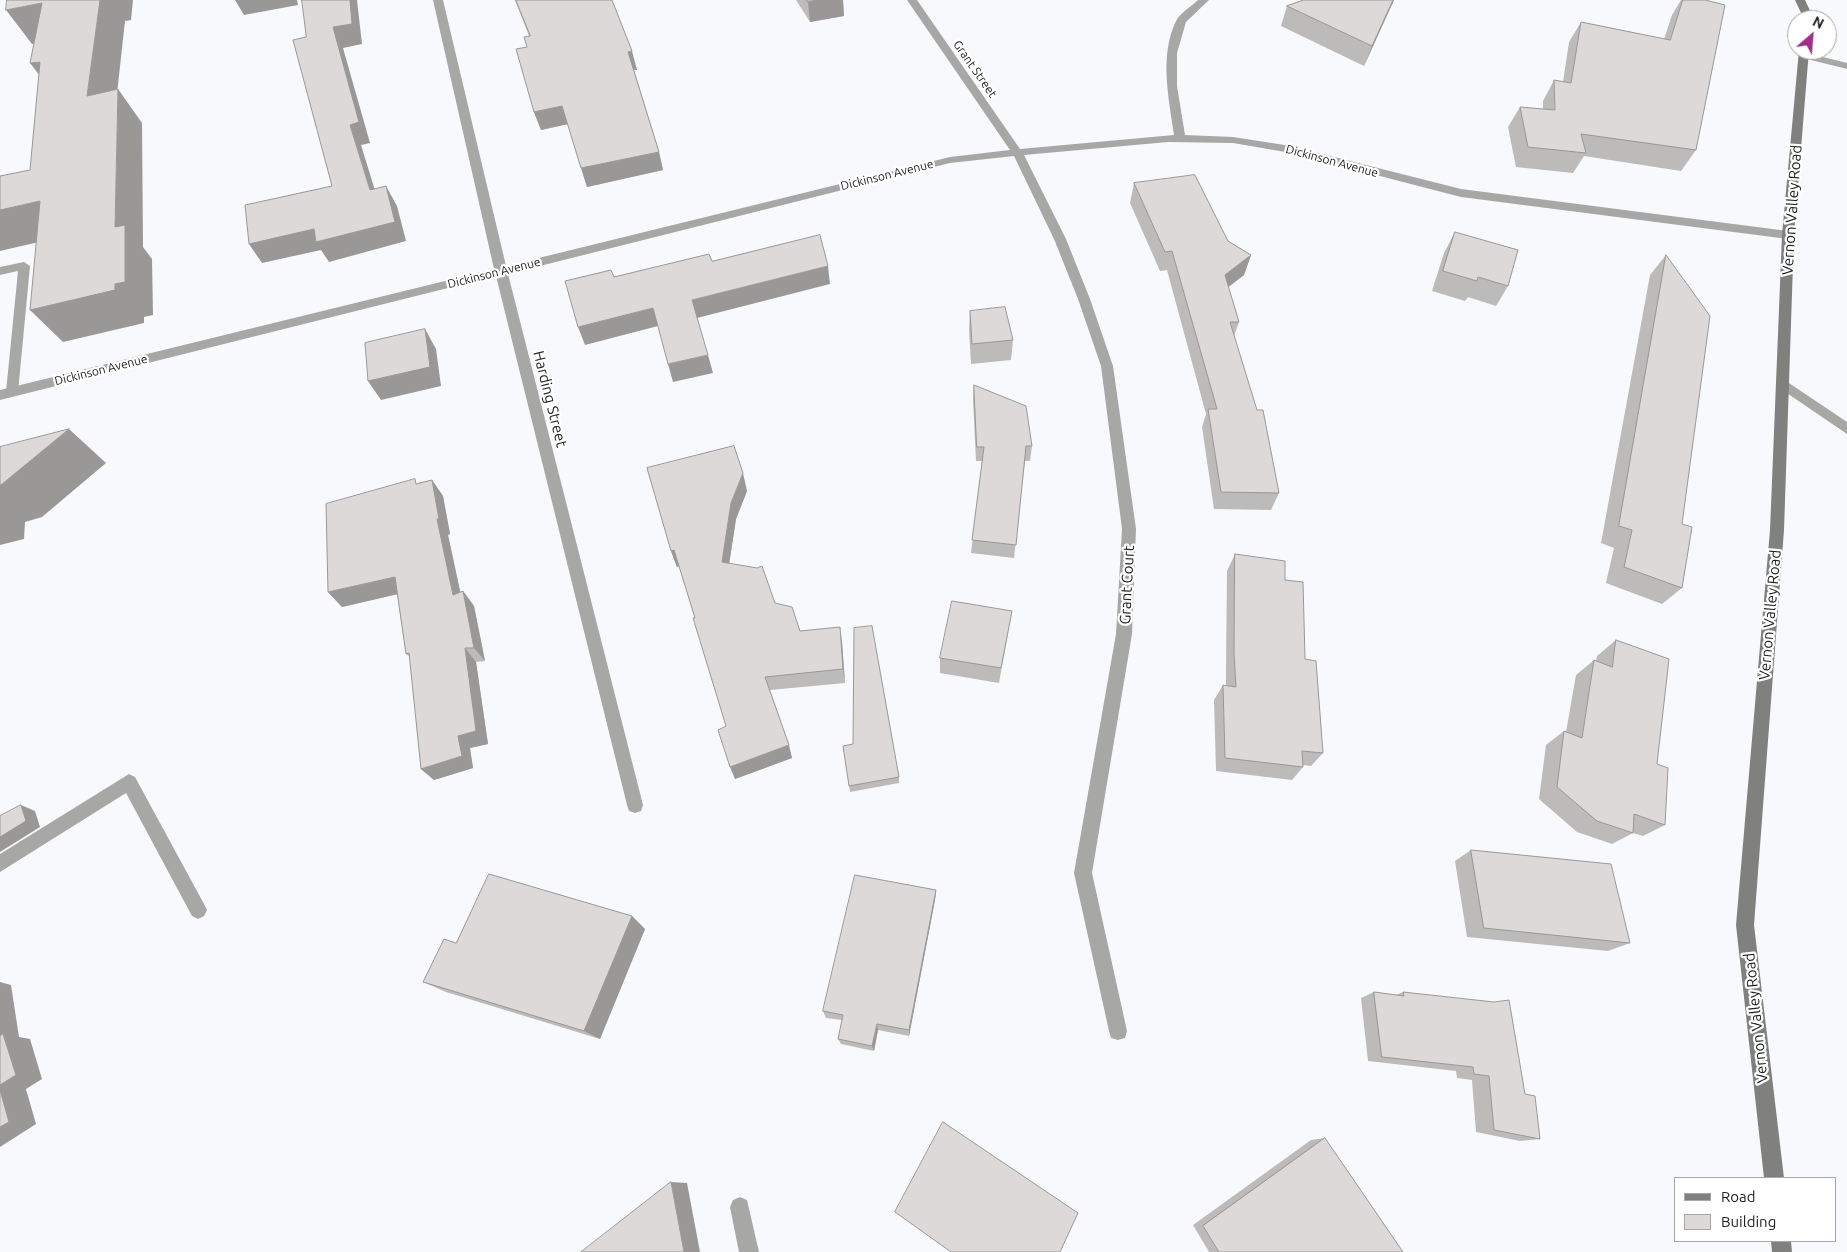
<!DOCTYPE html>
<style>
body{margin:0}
#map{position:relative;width:1847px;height:1252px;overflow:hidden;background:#f8f9fc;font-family:Ubuntu,sans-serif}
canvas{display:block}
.legend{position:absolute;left:1674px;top:1177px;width:162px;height:65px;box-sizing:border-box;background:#fff;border:1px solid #a6a7a7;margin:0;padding:6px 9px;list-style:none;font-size:15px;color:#212223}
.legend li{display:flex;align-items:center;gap:10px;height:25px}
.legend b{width:25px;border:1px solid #a6a7a7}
.north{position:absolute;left:1787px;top:10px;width:50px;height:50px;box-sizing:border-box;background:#fff;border:1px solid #a6a7a7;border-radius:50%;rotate:27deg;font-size:14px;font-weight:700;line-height:20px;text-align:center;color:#212223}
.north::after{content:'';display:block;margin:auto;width:18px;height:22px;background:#a02f8b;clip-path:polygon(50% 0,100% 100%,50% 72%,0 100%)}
</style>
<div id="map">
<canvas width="1847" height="1252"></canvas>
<ul class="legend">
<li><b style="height:6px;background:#80807e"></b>Road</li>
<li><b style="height:14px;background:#dcd9d8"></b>Building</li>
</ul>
<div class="north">N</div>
</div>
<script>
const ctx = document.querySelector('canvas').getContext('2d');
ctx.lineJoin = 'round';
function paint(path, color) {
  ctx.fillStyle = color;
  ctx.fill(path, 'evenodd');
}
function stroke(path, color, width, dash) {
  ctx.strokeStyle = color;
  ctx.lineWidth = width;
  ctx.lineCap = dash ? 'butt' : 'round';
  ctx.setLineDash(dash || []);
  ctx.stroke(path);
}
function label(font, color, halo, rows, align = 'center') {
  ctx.font = font + ' Ubuntu,sans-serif';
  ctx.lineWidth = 4.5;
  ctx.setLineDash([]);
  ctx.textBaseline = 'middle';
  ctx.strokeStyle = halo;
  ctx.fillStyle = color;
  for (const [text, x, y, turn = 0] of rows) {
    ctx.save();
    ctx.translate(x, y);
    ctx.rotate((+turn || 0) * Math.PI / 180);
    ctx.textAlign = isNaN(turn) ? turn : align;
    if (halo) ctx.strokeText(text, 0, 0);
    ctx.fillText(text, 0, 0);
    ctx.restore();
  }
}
const lane = new Path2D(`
 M24,262l6,4 -12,126 -1,3h-10l-1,-3 12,-121 -18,4v-8z
 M129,774l6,3 69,127 3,6 -3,6 -6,3 -6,-3 -66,-123 -126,79v-18z
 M740,1197l7,3 12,52h-20l-9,-45 3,-7z`);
const street = new Path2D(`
 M433,0h10l63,266 444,-109 60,-7 -103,-150h10l103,149 154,-14c-5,-36 -15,-79 2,-114 4,-8 16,-15 22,-21h11l-23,22 -9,31v33l8,49 48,2 58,9 170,43 327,42 6,4 -6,4 -327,-42 -170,-44 -58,-10 -65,-1 -144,13 42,84 24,60 23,67 23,163 -4,105 -40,239 35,158 -2,7 -7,2 -7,-2 -2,-7 -35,-158 42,-239 6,-105 -21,-163 -23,-67 -24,-60 -40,-83 -64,7 -442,111 135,531 -2,6 -6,2 -6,-2 -2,-6 -131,-529 -496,124v-10l494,-121z
 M1803,52l44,11v6l-48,-12v-4z
 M1783,379l64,43v12l-69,-47 -1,-3 1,-3z`);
const secondary = new Path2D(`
 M1795,0h10l8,17 -1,3h-10l1,-3z
 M1799,50h10l-15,185 -10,295 -30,395 30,253h-20l-28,-253 34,-395 12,-295z
 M1771,1241h20l1,11h-20z`);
const wall = new Path2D(`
 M515,0h97l25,70h-3l25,82 4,18 -76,17 -19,-63 -27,6 -7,-18 -7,-65 2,-11z
 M796,0h47l1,16 -34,6z
 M1304,0h90l-30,66 -83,-40 6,-20z
 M1681,0h24l-9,150 -15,21 -97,-15 -11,17 -57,-6 -8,-40 12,-20 23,2v-8l11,-21 9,2 6,-40 12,-20 83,17 8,-24z
 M1134,183l117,72 -7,20 -16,12 11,35 -5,14 45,157 -8,17 -57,-1 -12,-82 4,-13 -39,-144 -7,1 -30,-68z
 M1455,232l53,54 -12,20 -28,-9 -3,4 -33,-10 12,-38z
 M1666,255l16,269v64l-20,16 -56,-21 8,-35 -13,-5 49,-268z
 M970,311l43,29 -2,20 -40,4 -2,-34z
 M974,385l58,61 -2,15h-5l-11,97 -43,-5 11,-92h-6l-3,-61z
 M432,480l11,16 7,38 -2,1 12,57 3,-1 11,15 11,55 -9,1 12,82 -18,4 3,20 -39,12 -13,-11 -11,-112 -4,-3 -9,-60 -55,13 -14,-15 90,-109z
 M747,491l-11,28 -7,45 46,39 25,28 42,11 3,41 -75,7 22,68 -57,21 -9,-53 -31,-108 -16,-52 -2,1 -6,-16z
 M1235,554l50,26 20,79 18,94 -12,13 -8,-1v2l-11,13 -76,-9 -2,-71 9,-15 3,1v-18l1,-97z
 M1012,611l-13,72 -59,-10v-15z
 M1616,640l41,124 8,61 -22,11 -10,-3 -21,11 -35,-12 -38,-33 7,-54 18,-14 2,1 10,-57 18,-15 2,1 1,-5z
 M843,746l56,31v6l-49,9z
 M1471,850l159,93 -22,8 -141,-14 -12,-76z
 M936,890l-1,10 -26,136 -31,-6 -4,21 -33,-7 -3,-5 4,-19 -16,-2 -3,-7z
 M632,916l13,13 -45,110 -154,-47 -23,-10 33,-39z
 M1374,992l22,3 7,-3 122,102 15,45 -20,2 -44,-9 -4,-52 -15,-2 -1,-7 -88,-10 -7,-63z
 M1325,1138l78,114h-194l-16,-27 118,-85z`);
const shadedWall = new Path2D(`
 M100,0h33l-2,20 -6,1 -12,109 -26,-34z
 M235,0h62l1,5 -54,10z
 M350,0h7l5,44 -19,4 27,95 -9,2 20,65 -11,-20 -20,-65 -17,-98z
 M817,0h26l1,16 -34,6 -2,-20z
 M1393,0h1l-30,66 8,-20z
 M42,3l25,35 -35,6 -26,-34z
 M632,51l5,19h-4l-5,-18z
 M40,62l17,36 -27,-35z
 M118,89l24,34 1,124 9,12 1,56 -9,2v6l-81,19 -33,-32 85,-83z
 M562,106l6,18 -27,6 -7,-18z
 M659,152l4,18 -76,17 -6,-19z
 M386,186l11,20 9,35 -77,21 -8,-12 -59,13 -13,-19z
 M40,201l29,34 -69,16v-41z
 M1251,255l-7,20 -26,20 7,-20z
 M828,266l2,18 -133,34 -5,-18z
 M653,308l5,18 -73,19 -7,-18z
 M425,329l11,20 5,37 -60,14 -13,-19z
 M708,355l5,18 -40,9 -5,-18z
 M69,429l37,34 -64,54 -17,5 -1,17 -24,6v-60z
 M743,473l4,18 -11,28 -9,59 -5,-16 9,-59z
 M432,480l11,16 7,38 -2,1 16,74 -11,-14 -16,-76z
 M674,550l6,16 -3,1 -6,-16z
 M395,577l12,15 -65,15 -14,-15z
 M463,591l11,15 11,55 -11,-13z
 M840,627l2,15 3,41 -2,-14z
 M465,648l11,14 12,82 -18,4 3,20 -39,12 -13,-11 37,-33z
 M789,745l3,13 -57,21 -5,-12z
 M21,805l14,6 5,16 -40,25v-15z
 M936,890l-1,10 -26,136v-6z
 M632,916l13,13 -45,110 -16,-8z
 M0,982l11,3 8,52 11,2 12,40 -16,10 10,35 -36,23z
 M877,1024l1,6 -4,21 -2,-5z
 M671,1182l16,1 13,69h-16z`);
const building = new Path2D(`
 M7,0h93l-13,96 31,-7 -3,138 10,-2v57l-10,2v6l-85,20 10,-109 -40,9v-34l30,-6 10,-108 -10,1 12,-60 -36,7z
 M302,0h48l2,24 -19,3 26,95 -9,3 20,65 16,-4 9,36 -79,20 -2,-13 -65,15 -4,-39 87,-19 -39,-146 13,-3z
 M516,0h96l20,51 -4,1 31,100 -78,16 -19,-62 -28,6 -18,-63 11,-2 -3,-10 6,-1z
 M807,0h10l-9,2z
 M1304,0h89l-21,46 -85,-40z
 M1683,0h22l20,5 -29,145 -115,-16 5,19 -58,-6 -8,-40 35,3 -1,-30 17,3 10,-61 89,18z
 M1195,175l33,66 23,14 -26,20 14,47h-9l27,88h6l16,83 -58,-1 -13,-83h9l-45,-158 -7,1 -31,-69z
 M1455,232l63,18 -10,36 -30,-9 -1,4 -34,-10z
 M820,235l8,31 -136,34 16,55 -40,9 -15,-56 -75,19 -13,-46 46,-11 3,7 95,-23 3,7z
 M1666,255l44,61 -28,208 10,3 -10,61 -58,-21 8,-37 -13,-4z
 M1005,307l8,33 -41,4 -2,-33z
 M425,329l5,38 -62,14 -3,-38z
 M974,385l52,21 6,40h-6l-10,99 -44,-5 12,-93h-7z
 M69,429l-68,56h-1v-38z
 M734,446l9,27 -12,30 -9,59 35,6 5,-2 13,37 17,4 8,24 40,-4 3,42 -78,8 24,68 -59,22 -12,-37 8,-4 -33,-108h2l-21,-68 -3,1 -24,-83z
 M415,479l1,5 16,-4 7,39h-2l16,76 10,-4 11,57h-9l11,83 -18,5 4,20 -41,13 -12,-116 -3,1 -11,-77 -67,15 -2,-88z
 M1235,554l50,7v19l18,2 2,77 11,2 7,92 -21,-2 1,16 -78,-9 -2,-73 13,2 -2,-34z
 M952,601l60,10 -11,57 -61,-10z
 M872,626l27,151 -50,9 -6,-40 10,-2 1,-116z
 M1616,640l53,19 -12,105 11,4 -3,57 -31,-11 -1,19 -36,-12 -40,-34 7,-56 18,7 12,-78 18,7z
 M21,805l5,16 -26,16v-21z
 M1471,850l140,14 19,79 -146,-15z
 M489,874l143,42 -48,115 -161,-49 21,-43 12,4z
 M855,875l81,15 -27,140 -32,-6 -5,22 -34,-7 5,-24 -20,-4z
 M1374,992l30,4 -1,-4 91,10 15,-2 16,94 10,2 5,43 -46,-9 -5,-54 -15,-2 -1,-7 -91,-10z
 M3,1034l13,41 -16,10v-49z
 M0,1090l9,32 -9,5z
 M943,1122l135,91 -18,39h-109l-56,-40z
 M1325,1138l78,114h-184l-16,-26z
 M671,1182l13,70h-103z`);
const farStreetnames = [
 ["Grant Street",975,69,55],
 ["Dickinson Avenue",1332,161,15],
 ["Dickinson Avenue",887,175,-14],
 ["Dickinson Avenue",494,273,-14],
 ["Dickinson Avenue",101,370,-14]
];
const streetNames = [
 ["Vernon Valley Road",1792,210,-86],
 ["Harding Street",550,399,76],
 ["Grant Court",1127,585,-87],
 ["Vernon Valley Road",1770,615,-85],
 ["Vernon Valley Road",1756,1018,-96]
];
paint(lane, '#a7a7a6');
paint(street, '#a7a7a6');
paint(secondary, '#80807e');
paint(wall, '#bdbbba');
paint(shadedWall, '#9a9897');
paint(building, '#dcd9d8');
stroke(building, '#9a9897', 1);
label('12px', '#212223', '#fff', farStreetnames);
label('15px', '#212223', '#fff', streetNames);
</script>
